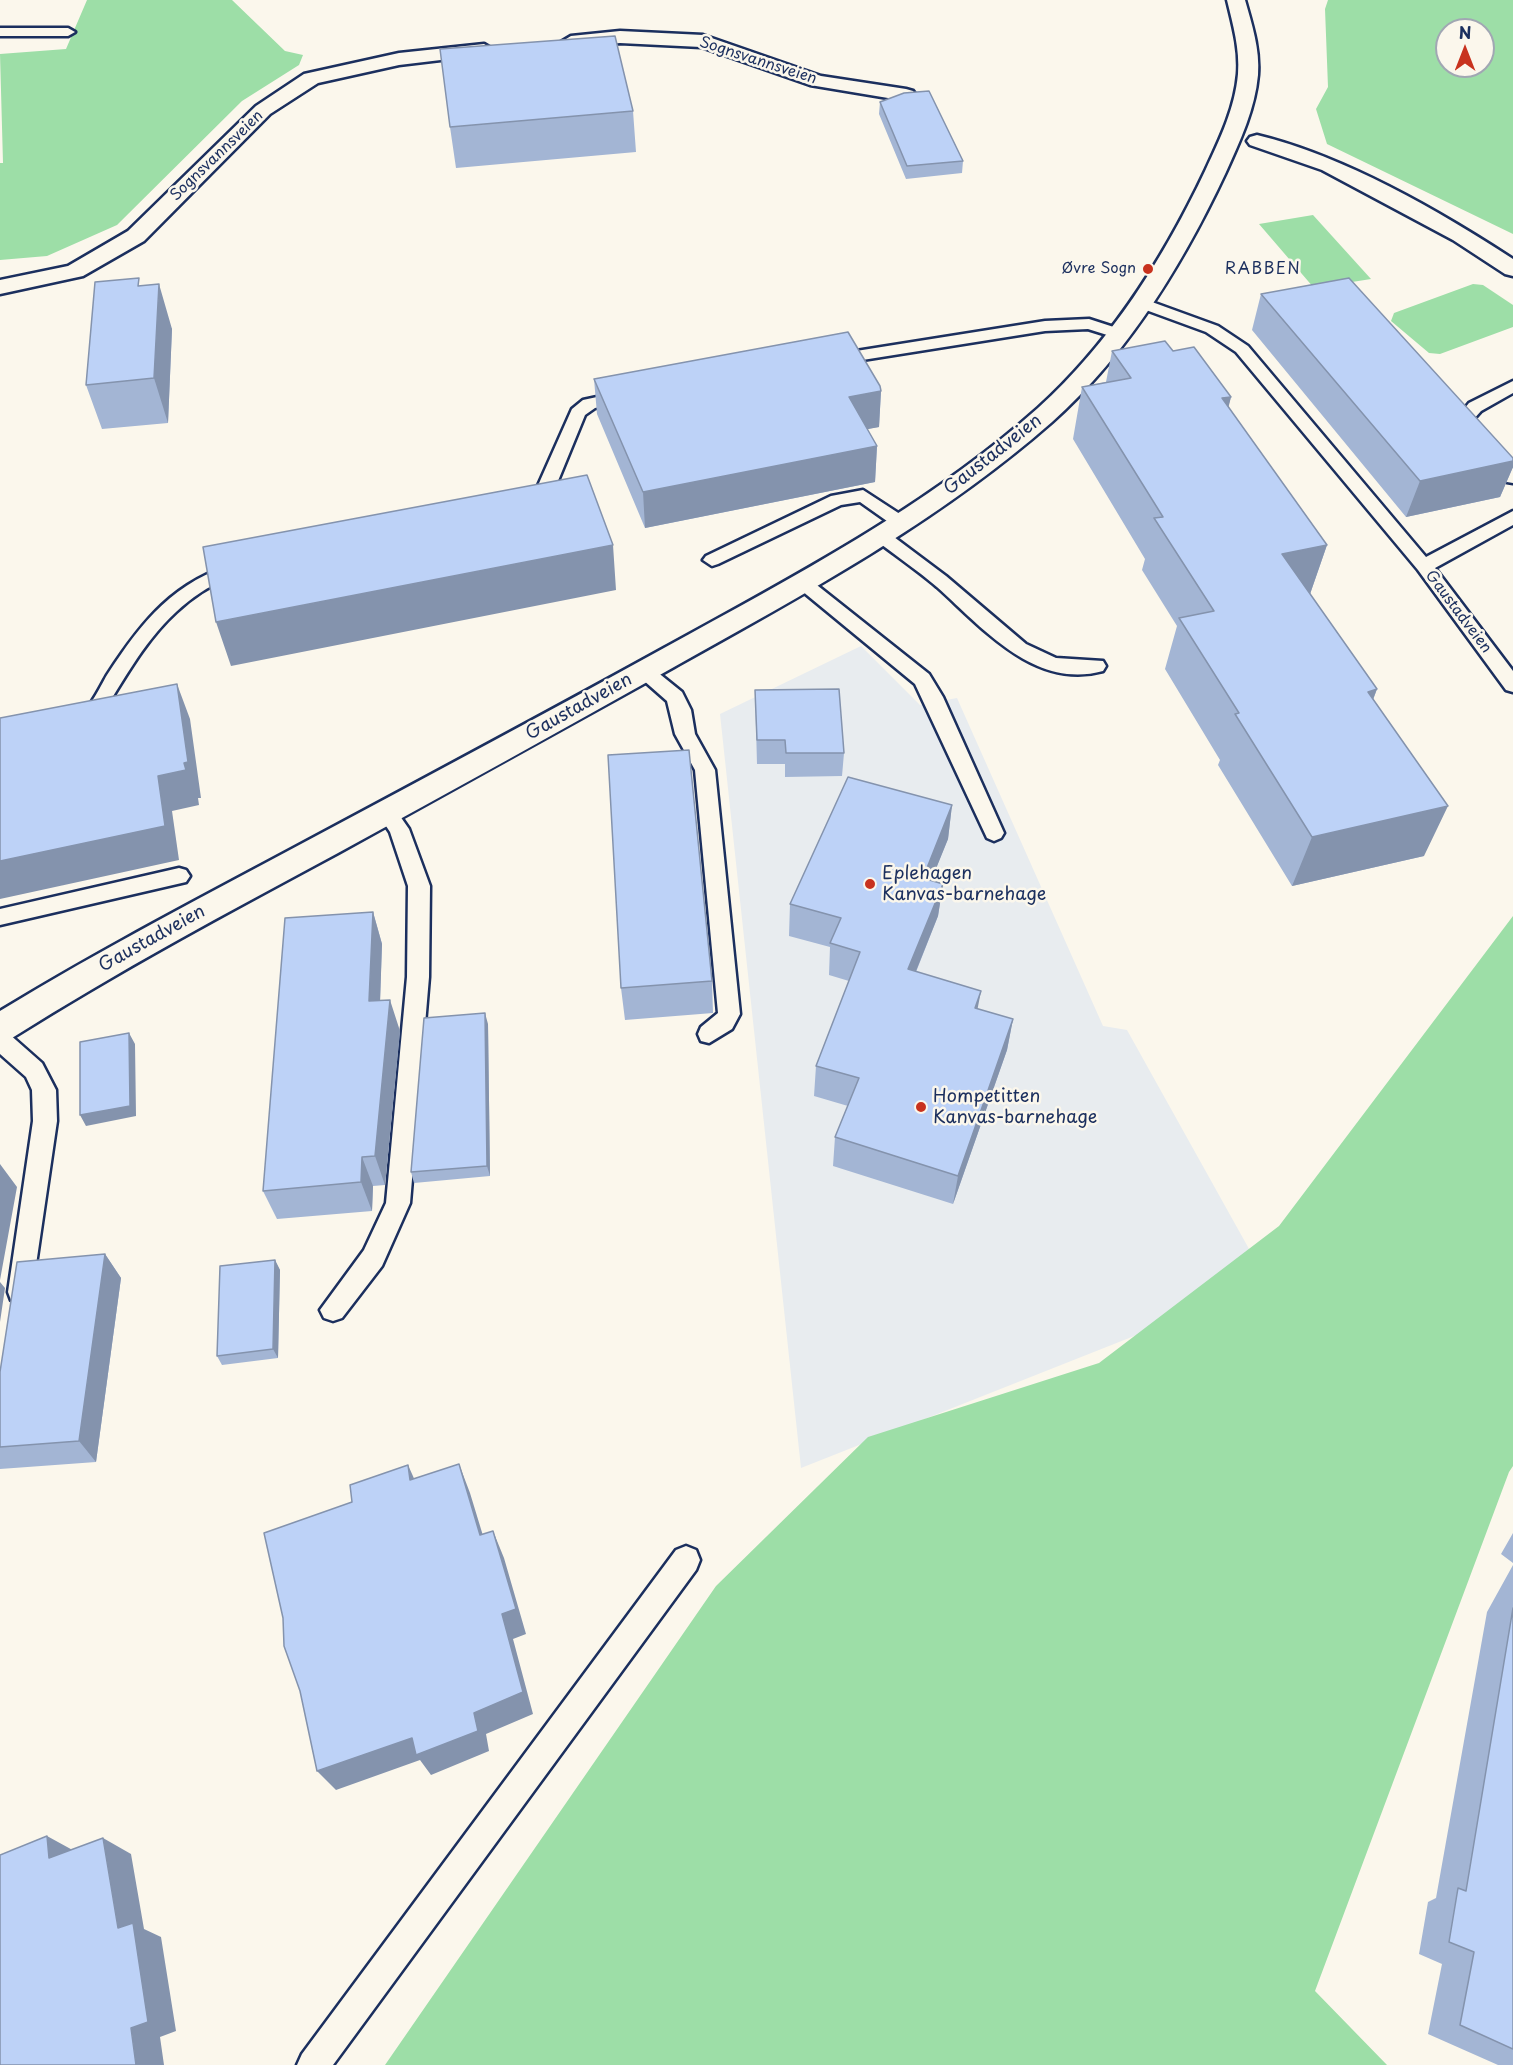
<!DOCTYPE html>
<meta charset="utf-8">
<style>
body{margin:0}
#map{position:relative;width:1513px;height:2065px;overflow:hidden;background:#fbf7ec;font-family:"Playpen Sans",sans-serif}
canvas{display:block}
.north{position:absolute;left:1435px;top:18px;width:60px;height:60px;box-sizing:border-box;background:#fbf7ec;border:2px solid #a1a7b3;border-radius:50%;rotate:0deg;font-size:16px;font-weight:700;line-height:24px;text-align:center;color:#1b2f5e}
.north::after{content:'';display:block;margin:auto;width:21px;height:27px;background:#c8321e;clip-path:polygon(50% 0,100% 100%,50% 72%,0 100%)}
</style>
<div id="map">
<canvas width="1513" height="2065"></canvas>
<div class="north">N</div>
</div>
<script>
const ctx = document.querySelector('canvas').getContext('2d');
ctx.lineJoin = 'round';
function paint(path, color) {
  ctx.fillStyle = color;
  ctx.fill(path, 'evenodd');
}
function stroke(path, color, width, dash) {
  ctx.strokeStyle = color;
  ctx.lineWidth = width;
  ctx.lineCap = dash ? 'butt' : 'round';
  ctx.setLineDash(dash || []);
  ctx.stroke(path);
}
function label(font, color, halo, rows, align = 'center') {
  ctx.font = font + ' "Playpen Sans",sans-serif';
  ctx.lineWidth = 5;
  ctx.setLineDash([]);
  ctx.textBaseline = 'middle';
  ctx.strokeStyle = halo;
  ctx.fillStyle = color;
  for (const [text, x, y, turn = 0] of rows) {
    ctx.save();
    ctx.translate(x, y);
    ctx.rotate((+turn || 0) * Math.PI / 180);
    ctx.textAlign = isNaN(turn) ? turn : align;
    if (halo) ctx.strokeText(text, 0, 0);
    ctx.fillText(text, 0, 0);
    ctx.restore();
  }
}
const built = new Path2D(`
 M861,646l59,59 37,-7 146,328 24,4 141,253 -467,185 -81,-754z`);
const green = new Path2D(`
 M87,0h145l53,51 18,4 -4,10 -57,36 -125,124 -70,31 -47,4v-97h3l-3,-109 66,-5z
 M1328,0h185v234l-186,-90 -11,-35 12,-22 -3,-78zM1447,30h36v36h-36z
 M1313,215l58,64 -57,9 -55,-64z
 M1473,284l10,1 30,20v22l-73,27 -11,-1 -38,-32 3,-8z
 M1513,916v550l-4,6 -194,519 72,74h-1002l331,-479 152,-149 231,-74 180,-137z`);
const service = new Path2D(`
 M0,28h68l7,4 -7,4h-68z
 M1141,298l77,28 30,20 178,211 87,-46v14l-78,43 78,103v21l-7,-2 -88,-120 -182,-218 -30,-20 -71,-26 -2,-3z
 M1089,319l37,12 2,3 -8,5 -32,-10 -43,2 -214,34 -8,-5 8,-5 214,-34z
 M1513,381v12l-32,18 -9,10 12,20 29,27v15l-6,-1 -35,-34 -17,-28 14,-17z
 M625,391l8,5 -2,4 -36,8 -10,7 -32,78 -17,16h-12l-3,-4 15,-15 36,-81 11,-9z
 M863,490l43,28 3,4 -3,4h-12l-34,-24 -19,3 -123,59 -6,2 -9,-6 3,-4 125,-60z
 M880,529l6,2 60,45 80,68 30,14 47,3 3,5 -3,5c-69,19 -121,-44 -166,-84 -20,-17 -42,-32 -63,-48l-3,-4z
 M238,563l9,6c-4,7 -13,8 -20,10 -19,7 -36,19 -51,33 -34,31 -56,75 -81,113l-10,3 -7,-2 -3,-5 3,-5c12,-7 22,-29 29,-41 35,-54 68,-95 131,-112z
 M802,576l6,2 121,96 14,23 61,136 -3,5 -7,3 -7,-3 -72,-154 -119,-98 -3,-4 3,-4z
 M644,665l7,2 31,25 9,18 4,24 20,36 25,244 -8,15 -23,14 -8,-2 -3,-7 3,-7 17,-14 -23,-243 -20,-36 -8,-33 -33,-29 3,-5z
 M386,803l7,3 16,23 21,57 -1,91 -19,226 -28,63 -40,52 -9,3 -9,-3 -4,-8 44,-60 22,-47 21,-226 1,-91 -18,-54 -14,-21 3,-5z
 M179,868l7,2 4,6 -4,6 -186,43v-16z
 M0,1031l8,2 34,30 14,27 1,31 -25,171 -3,8 -9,3 -9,-3 -3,-8 25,-171 -1,-31 -6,-13 -26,-23z
 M686,1546l10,4 4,10 -4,10 -363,495h-36l5,-11 374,-504z`);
const minor = new Path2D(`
 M1227,0h18c7,25 15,49 13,75 -3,34 -18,66 -32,97 -43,92 -98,182 -174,250 -114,100 -247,172 -378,245 -112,63 -224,125 -336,186 -110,59 -220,118 -326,185l-12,3v-30c103,-63 210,-118 316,-175 116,-62 232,-124 348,-188 129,-71 263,-141 374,-240 73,-66 126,-150 168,-239 14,-30 29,-61 32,-95 2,-25 -5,-49 -11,-74z
 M620,31l83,4 118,41 85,13 7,2 3,4 -3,4 -7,2 -96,-16 -109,-38 -81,-4 -49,5 -10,-6 10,-6z
 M484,44l10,6 -3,4 -92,11 -81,18 -48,31 -126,127 -61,35 -83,18v-14l68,-14 60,-35 128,-125 48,-32 95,-21z
 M1257,135c87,21 181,75 256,124v17l-8,-2 -52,-34 -131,-70 -72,-25 -3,-4 3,-4z`);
const wall = new Path2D(`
 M880,102l83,59 -1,12 -56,6 -27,-65z
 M633,111l3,41 -180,16 -6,-41z
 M141,286l31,43 -4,94 -66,6 -16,-44z
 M1261,294l252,164v9l-13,30 -94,20 -154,-187z
 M1112,351h61l58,46 -3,10 99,138 -17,49 67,95 -4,11 51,156 -132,30 -74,-121 2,-5 -55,-91 12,-43 -35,-56 3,-11 -72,-120 9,-52 24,-5z
 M594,379l287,12 -2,36 -12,2 10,17 -2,36 -230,46 -48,-114z
 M755,690l89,63 -2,23 -57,1v-13h-28z
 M952,805l-4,34 -17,41 12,4 -5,32 -22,56 61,37 36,10 -6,31 -54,154 -120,-38 2,-29 13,-31 -34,-10 2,-30 33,-85 -20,-6 1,-28 -41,-11 1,-32z
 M373,912l9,32 -2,56 20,31 -15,154 -12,1 -1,25 -95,8 -14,-28z
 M712,981l1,32 -88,7 -4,-32z
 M488,1024l2,152 -76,7 -3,-11z
 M105,1254l16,24 -25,184 -96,7v-97z
 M275,1260l5,10 -2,88 -56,7 -5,-9z
 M1513,1533v30l-12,-9z
 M1513,1565v500h-15l-70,-31 14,-70 -23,-10 9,-52 8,-4 51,-286z`);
const shadedWall = new Path2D(`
 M159,284l13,45 -4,94 -14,-45z
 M881,391l-2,36 -32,6 2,-36z
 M1231,397l-13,52 4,-51z
 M877,446l-2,36 -230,46 -2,-36z
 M1513,461v6l-13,30 -94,20 14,-36z
 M613,545l3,45 -385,76 -15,-44z
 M1327,545l-18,52 -27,-43z
 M177,684l13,35 11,79h-3l1,7 -27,6 7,49 -179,39v-38l158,-85 26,-13z
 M1377,689l-20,51 11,-48z
 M952,805l-4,34 -29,72 4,-33z
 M1448,806l-24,50 -132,30 20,-49z
 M943,884l-5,32 -34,85 4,-32z
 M373,912l9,32 -3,89 -10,-32z
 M981,991l-6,31v-14z
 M390,1000l10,31 -15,154 -10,-29z
 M485,1013l3,11 2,152 -3,-10z
 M1013,1019l-6,31 -54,154 5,-28z
 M129,1033l6,11 1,72 -50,10 -6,-11z
 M362,1157l11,29 -1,25 -11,-29z
 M0,1164l17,23 -17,93z
 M105,1254l16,24 -25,184 -17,-21z
 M275,1260l5,10 -2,88 -5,-9z
 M0,1282l5,6 -5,34z
 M459,1464l11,29 21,69 -11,-27z
 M408,1465l13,29 -11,-14z
 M493,1531l11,27 22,76 -13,5 20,75 -47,20 3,17 -58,24 -11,-15 -84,30 -19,-19 157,-58 28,-99z
 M47,1836l31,17 -29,5z
 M103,1838l28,16 13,75 17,8 15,94 -16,6 4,28h-28l-18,-137z`);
const building = new Path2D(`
 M615,36l18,75 -183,16 -10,-78z
 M929,91l34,70 -56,5 -27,-64 24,-9z
 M139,278l-1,8 21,-2 -5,94 -68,7 9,-103z
 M1349,278l164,180v3l-93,20 -159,-187z
 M848,332l32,54 1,5 -32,6 28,49 -234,46 -49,-113z
 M1165,341l8,10 21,-4 37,50 -9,1 105,147 -45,9 95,135 -9,3 80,114 -136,31 -77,-123 4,-1 -60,-95 35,-7 -60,-93 9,-1 -81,-130 49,-9 -19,-27z
 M587,475l26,70 -397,77 -13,-75z
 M177,684l11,78 -4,1 2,7 -28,6 7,50 -165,35v-143z
 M839,689l5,64h-58l-1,-13h-28l-2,-50z
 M689,750l23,231 -91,7 -13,-233z
 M848,777l104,28 -29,73 20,6 -35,85 73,22 -6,17 38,11 -55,157 -123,-39 24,-59 -43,-12 44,-114 -30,-9 11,-25 -51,-14z
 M373,912l-4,89 21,-1 -15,156 -13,1 -1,25 -98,9 22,-273z
 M485,1013l2,153 -76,6 13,-154z
 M129,1033l1,73 -50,9v-73z
 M105,1254l-26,187 -79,6v-75l17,-110z
 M275,1260l-2,89 -56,7 3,-90z
 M459,1464l21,71 13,-4 23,78 -14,5 21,78 -49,21 4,18 -62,24 -4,-17 -95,33 -17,-80 -16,-45 -1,-28 -19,-85 88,-31 -2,-17 58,-20 2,15z
 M1513,1608v441l-53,-24 14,-73 -25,-10 9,-54 8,3z
 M47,1836l2,22 54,-20 15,90 15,-5 15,99 -17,6 5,37h-136v-210z`);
const markers = [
 [1148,269,6,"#c8321e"],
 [870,884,6,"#c8321e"],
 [921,1107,6,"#c8321e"]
];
const farStreetnames = [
 ["Sognsvannsveien",758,61,18],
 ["Sognsvannsveien",217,156,-44],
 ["Gaustadveien",1458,612,53]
];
const farPoinames = [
 ["Øvre Sogn",1136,269]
];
const farNeighbourhoodnames = [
 ["RABBEN",1263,270]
];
const streetNames = [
 ["Gaustadveien",993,455,-38],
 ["Gaustadveien",579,707,-29],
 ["Gaustadveien",152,939,-29]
];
const poiNames = [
 ["Eplehagen",882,874],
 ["Kanvas-barnehage",882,895],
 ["Hompetitten",933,1097],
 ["Kanvas-barnehage",933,1118]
];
paint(built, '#e8ecef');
paint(green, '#9ddea7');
stroke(service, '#1b2f5e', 5);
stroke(minor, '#1b2f5e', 5);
paint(service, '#fbf7ec');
paint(minor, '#fbf7ec');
paint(wall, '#a3b5d4');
paint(shadedWall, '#8493ad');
paint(building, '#bdd2f7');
stroke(building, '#8493ad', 1.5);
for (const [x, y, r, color] of markers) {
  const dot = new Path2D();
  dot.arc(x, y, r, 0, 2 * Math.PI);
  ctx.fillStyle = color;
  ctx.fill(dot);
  stroke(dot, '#fbf7ec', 2);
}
label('15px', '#1b2f5e', '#fbf7ec', farStreetnames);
label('15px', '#1b2f5e', '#fbf7ec', farPoinames, 'right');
ctx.letterSpacing = '1.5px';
label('16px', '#1b2f5e', '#fbf7ec', farNeighbourhoodnames);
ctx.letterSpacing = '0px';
label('18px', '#1b2f5e', '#fbf7ec', streetNames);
label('18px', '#1b2f5e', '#fbf7ec', poiNames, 'left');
</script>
